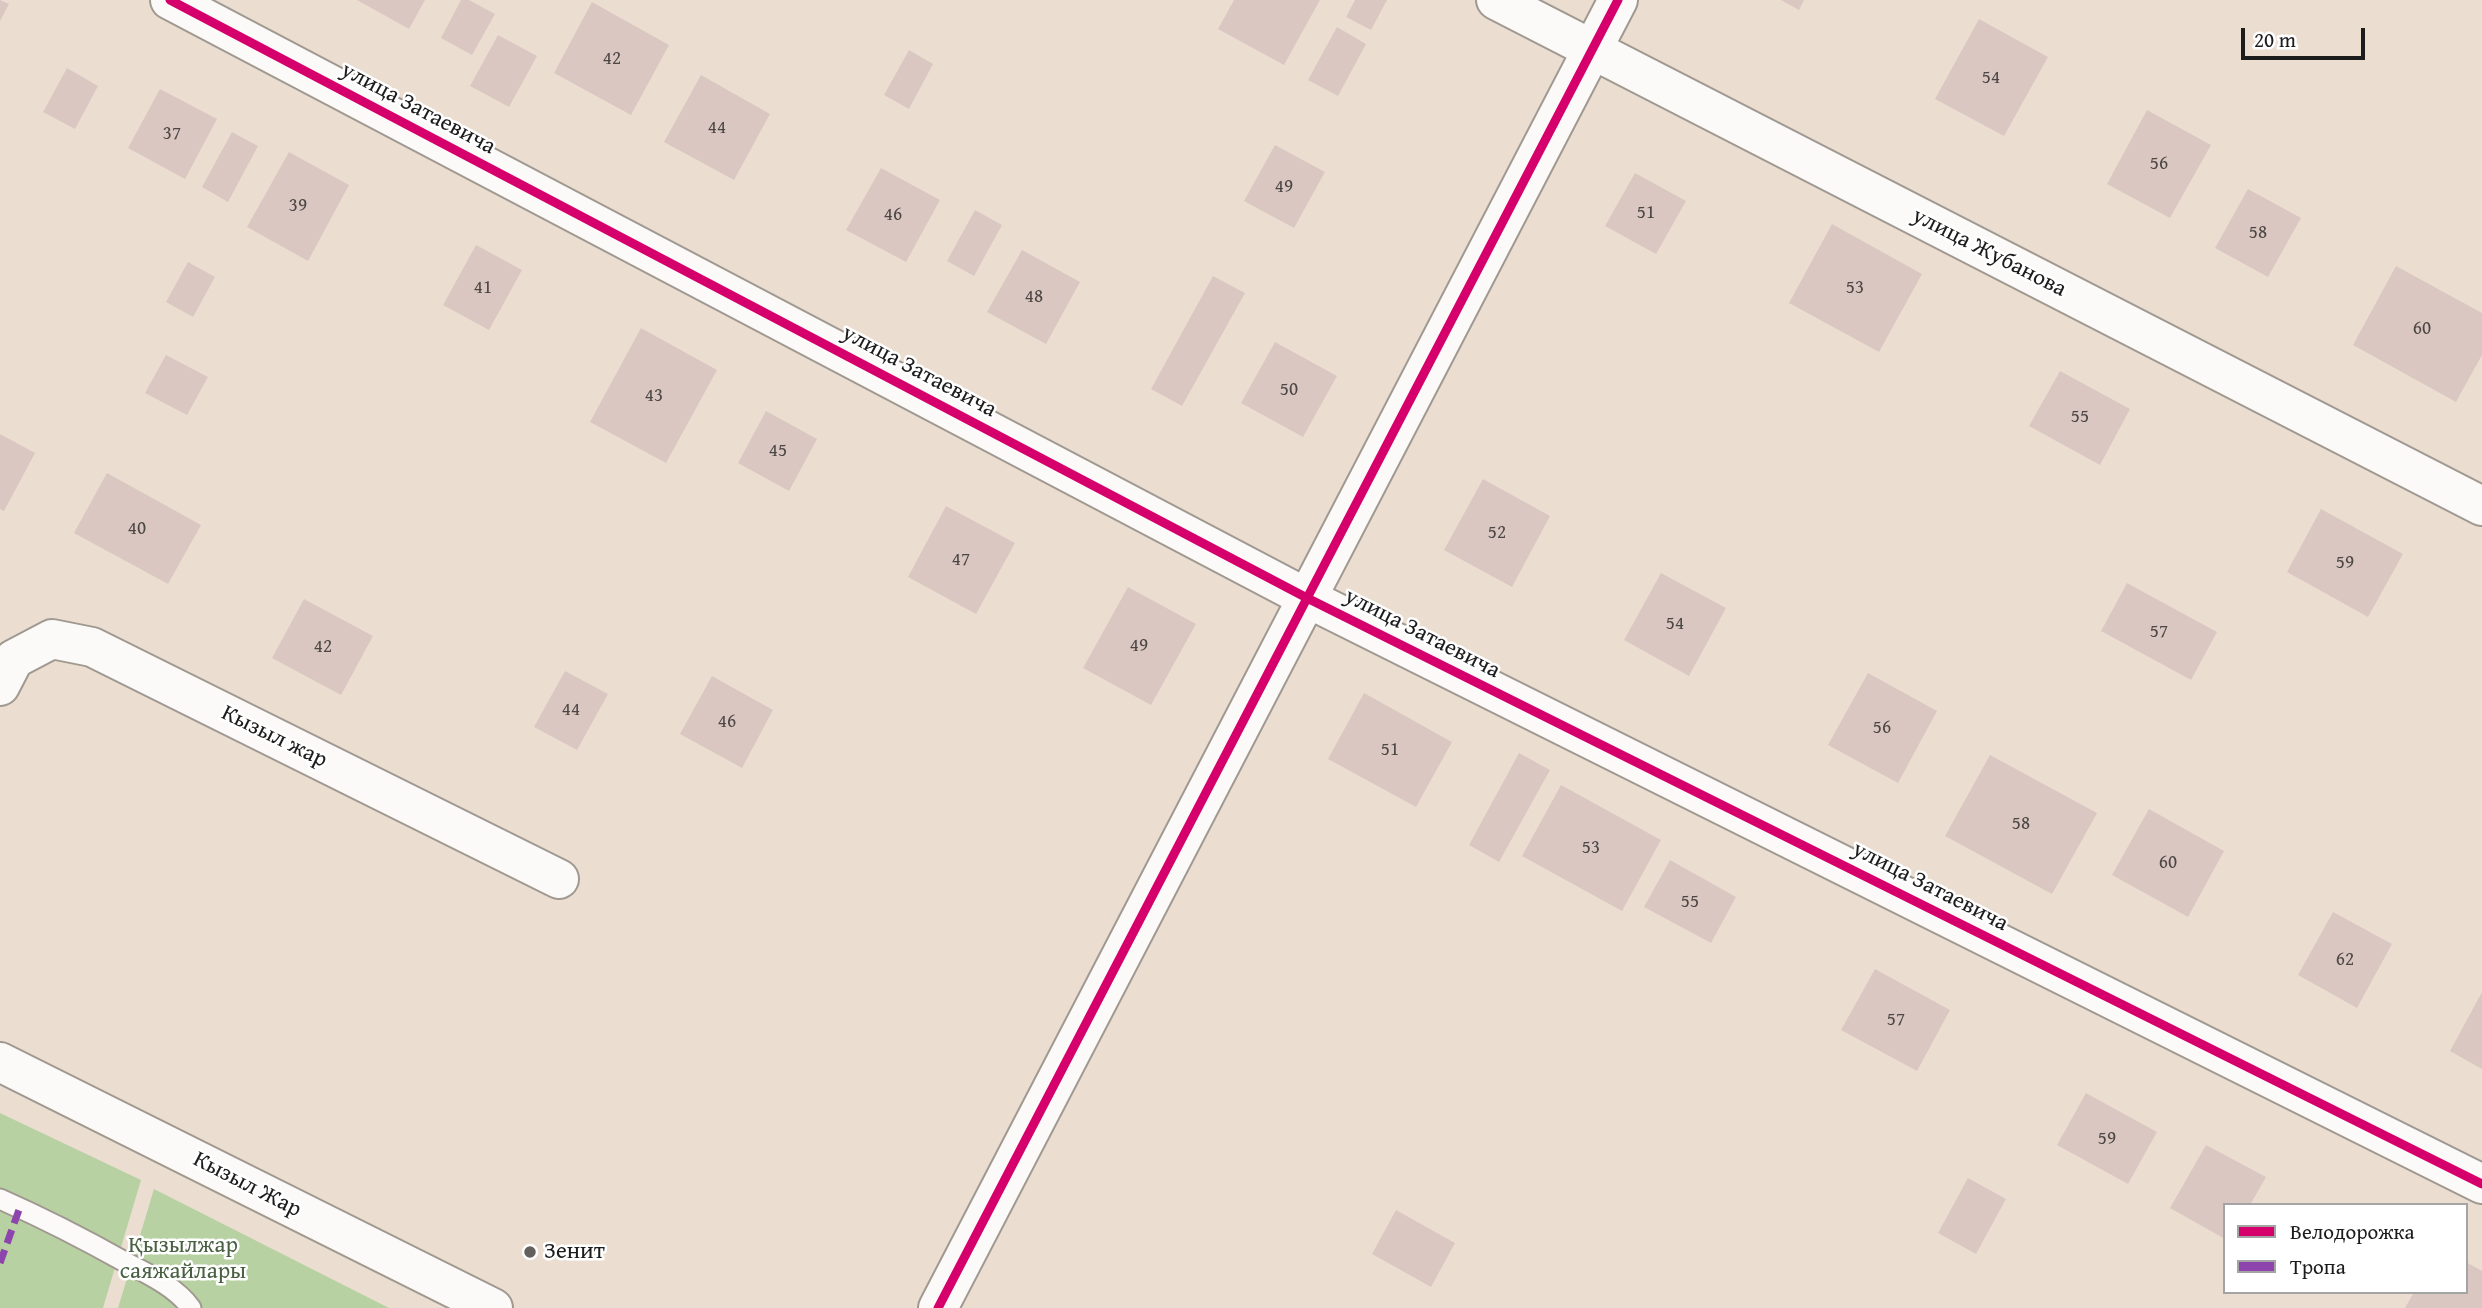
<!DOCTYPE html>
<meta charset="utf-8">
<style>
body{margin:0}
#map{position:relative;width:2482px;height:1308px;overflow:hidden;background:#ebded1;font-family:"Gentium Book Plus",serif}
canvas{display:block}
.legend{position:absolute;left:2223px;top:1203px;width:245px;height:91px;box-sizing:border-box;background:#fff;border:2px solid #a4a4a4;margin:0;padding:9px 12px;list-style:none;font-size:21px;color:#1c1c1c}
.legend li{display:flex;align-items:center;gap:14px;height:35px}
.legend b{width:35px;border:2px solid #a4a4a4}
.scale{position:absolute;left:2241px;top:28px;width:124px;height:32px;box-sizing:border-box;border:4px solid #1c1c1c;border-top:0;padding-left:9px;font-size:21px;line-height:24px;white-space:nowrap;color:#1c1c1c;-webkit-text-stroke:5px #fff;paint-order:stroke}
</style>
<div id="map">
<canvas width="2482" height="1308"></canvas>
<ul class="legend">
<li><b style="height:9px;background:#d6006c"></b>Велодорожка</li>
<li><b style="height:9px;background:#8e44ad"></b>Тропа</li>
</ul>
<div class="scale">20 m</div>
</div>
<script>
const ctx = document.querySelector('canvas').getContext('2d');
ctx.lineJoin = 'round';
function paint(path, color) {
  ctx.fillStyle = color;
  ctx.fill(path, 'evenodd');
}
function stroke(path, color, width, dash) {
  ctx.strokeStyle = color;
  ctx.lineWidth = width;
  ctx.lineCap = dash ? 'butt' : 'round';
  ctx.setLineDash(dash || []);
  ctx.stroke(path);
}
function label(font, color, halo, rows, align = 'center') {
  ctx.font = font + ' "Gentium Book Plus",serif';
  ctx.lineWidth = 5;
  ctx.setLineDash([]);
  ctx.textBaseline = 'middle';
  ctx.strokeStyle = halo;
  ctx.fillStyle = color;
  for (const [text, x, y, turn = 0] of rows) {
    ctx.save();
    ctx.translate(x, y);
    ctx.rotate((+turn || 0) * Math.PI / 180);
    ctx.textAlign = isNaN(turn) ? turn : align;
    if (halo) ctx.strokeText(text, 0, 0);
    ctx.fillText(text, 0, 0);
    ctx.restore();
  }
}
const green = new Path2D(`
 M0,1113l141,67 -38,128h-103z
 M154,1189l235,119h-271z`);
const building = new Path2D(`
 M0,0l9,4 -9,17z
 M357,0h68l-16,29z
 M461,0h8l26,14 -23,41 -31,-17z
 M1234,0h86l-36,65 -66,-36z
 M1355,0h32l-16,30 -25,-13z
 M1781,0h23l-5,10z
 M592,2l77,43 -38,70 -77,-42z
 M1979,19l69,38 -44,79 -69,-37z
 M1337,27l29,17 -28,52 -30,-16z
 M498,35l39,21 -28,51 -39,-21z
 M909,50l24,14 -24,45 -25,-14z
 M67,68l31,18 -23,43 -32,-17z
 M701,75l69,39 -36,66 -70,-38z
 M160,89l57,30 -32,60 -57,-31z
 M2147,110l64,35 -41,73 -63,-34z
 M232,132l26,14 -30,56 -26,-15z
 M1275,145l50,27 -31,56 -50,-27z
 M289,152l60,33 -41,76 -61,-34z
 M881,168l59,32 -34,62 -60,-32z
 M1635,173l51,28 -30,53 -51,-28z
 M2248,189l53,29 -33,59 -53,-29z
 M975,210l27,15 -28,51 -27,-15z
 M1832,224l90,50 -43,78 -90,-49z
 M476,245l46,25 -33,60 -46,-25z
 M1022,250l58,32 -34,62 -59,-32z
 M188,262l27,15 -22,40 -27,-15z
 M2396,266l86,47v42l-26,47 -103,-57z
 M1213,276l32,17 -63,113 -31,-17z
 M641,328l76,42 -51,93 -76,-41z
 M1275,342l62,34 -34,61 -62,-34z
 M166,355l42,22 -21,38 -42,-22z
 M2060,371l70,38 -30,56 -71,-39z
 M766,411l51,28 -28,52 -51,-28z
 M0,434l35,19 -31,58 -4,-2z
 M107,473l94,52 -33,59 -94,-51z
 M1483,479l67,37 -38,71 -68,-37z
 M946,506l69,37 -39,71 -68,-37z
 M2321,509l82,45 -35,63 -81,-45z
 M1661,573l65,35 -37,68 -65,-36z
 M2127,583l90,49 -26,48 -90,-49z
 M1128,587l68,37 -45,81 -68,-37z
 M304,599l69,37 -32,59 -69,-37z
 M565,671l43,23 -31,56 -43,-23z
 M1868,673l69,38 -39,72 -70,-38z
 M712,676l61,34 -31,58 -62,-34z
 M1364,693l88,49 -36,65 -88,-48z
 M1519,753l31,17 -51,92 -30,-17z
 M1990,755l107,58 -45,81 -107,-58z
 M1561,785l100,55 -39,71 -100,-55z
 M2149,809l75,42 -36,66 -76,-42z
 M1670,860l66,37 -25,46 -67,-36z
 M2333,912l59,32 -35,64 -59,-33z
 M1875,969l75,41 -33,61 -76,-41z
 M2482,992v77l-32,-18z
 M2086,1093l71,39 -29,52 -71,-39z
 M2206,1145l60,32 -16,28h-25v34l-55,-31z
 M1968,1178l38,21 -30,55 -38,-21z
 M1396,1210l59,33 -24,44 -59,-33z
 M2466,1262l16,9v37h-77l9,-16h52z`);
const lane = new Path2D(`
 M0,1199c43,19 84,40 125,63 23,12 51,25 66,46`);
const street = new Path2D(`
 M170,0l1137,598 1175,586
 M1496,0l986,506
 M0,686l14,-27 38,-20 40,8 467,232
 M938,1308l680,-1308`);
const secondary = new Path2D(`
 M0,1062l493,246`);
const quiet = new Path2D(`
 M0,1263l20,-56`);
const cycleway = new Path2D(`
 M170,0l1137,598 1175,586
 M938,1308l680,-1308`);
const markers = [
 [530,1252,7,"#64605b"]
];
const numberNames = [
 ["42",612,59],
 ["54",1991,78],
 ["44",717,128],
 ["37",172,134],
 ["56",2159,164],
 ["49",1284,187],
 ["39",298,206],
 ["51",1646,213],
 ["46",893,215],
 ["58",2258,233],
 ["41",483,288],
 ["53",1855,288],
 ["48",1034,297],
 ["60",2422,329],
 ["50",1289,390],
 ["43",654,396],
 ["55",2080,417],
 ["45",778,451],
 ["40",137,529],
 ["52",1497,533],
 ["47",961,560],
 ["59",2345,563],
 ["54",1675,624],
 ["57",2159,632],
 ["49",1139,646],
 ["42",323,647],
 ["44",571,710],
 ["46",727,722],
 ["56",1882,728],
 ["51",1390,750],
 ["58",2021,824],
 ["53",1591,848],
 ["60",2168,863],
 ["55",1690,902],
 ["62",2345,960],
 ["57",1896,1020],
 ["59",2107,1139]
];
const streetNames = [
 ["улица Затаевича",418,109,28],
 ["улица Жубанова",1989,253,27],
 ["улица Затаевича",919,372,28],
 ["улица Затаевича",1422,634,27],
 ["Кызыл жар",274,737,26],
 ["улица Затаевича",1930,887,27],
 ["Кызыл Жар",247,1185,27]
];
const parkNames = [
 ["Қызылжар",183,1246],
 ["саяжайлары",183,1272]
];
const poiNames = [
 ["Зенит",544,1252]
];
paint(green, '#b8d1a2');
paint(building, '#dac7c1');
stroke(lane, '#a09991', 23);
stroke(street, '#a09991', 42);
stroke(secondary, '#a09991', 42);
stroke(lane, '#fcfaf8', 19);
stroke(street, '#fcfaf8', 38);
stroke(secondary, '#fcfaf8', 38);
stroke(quiet, '#8e44ad', 7, [14, 7]);
stroke(cycleway, '#d6006c', 9);
for (const [x, y, r, color] of markers) {
  const dot = new Path2D();
  dot.arc(x, y, r, 0, 2 * Math.PI);
  ctx.fillStyle = color;
  ctx.fill(dot);
  stroke(dot, '#fff', 2.5);
}
label('19px', '#4c4745', null, numberNames);
label('23px', '#1c1c1c', '#fff', streetNames);
label('23px', '#4a6042', '#fff', parkNames);
label('23px', '#1c1c1c', '#fff', poiNames, 'left');
</script>
